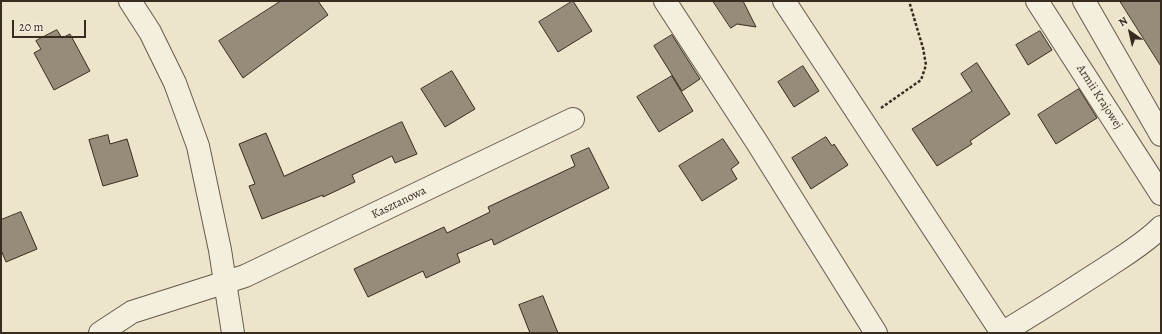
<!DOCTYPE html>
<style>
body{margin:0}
#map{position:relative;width:1162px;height:334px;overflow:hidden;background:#ede5cb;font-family:Alegreya,serif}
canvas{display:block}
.frame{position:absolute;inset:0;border:2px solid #382b20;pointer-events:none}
.north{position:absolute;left:1110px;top:12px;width:40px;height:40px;-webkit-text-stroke:3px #f3eedd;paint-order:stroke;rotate:326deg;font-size:11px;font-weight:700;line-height:16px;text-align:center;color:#382b20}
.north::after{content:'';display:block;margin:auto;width:14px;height:18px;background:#382b20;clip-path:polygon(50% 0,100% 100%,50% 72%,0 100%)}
.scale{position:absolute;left:12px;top:20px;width:74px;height:18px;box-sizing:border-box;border:2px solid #382b20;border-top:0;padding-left:5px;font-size:12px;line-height:14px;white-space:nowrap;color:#382b20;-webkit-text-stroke:3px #f3eedd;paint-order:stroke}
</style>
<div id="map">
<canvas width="1162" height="334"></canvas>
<div class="frame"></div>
<div class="north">N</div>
<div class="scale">20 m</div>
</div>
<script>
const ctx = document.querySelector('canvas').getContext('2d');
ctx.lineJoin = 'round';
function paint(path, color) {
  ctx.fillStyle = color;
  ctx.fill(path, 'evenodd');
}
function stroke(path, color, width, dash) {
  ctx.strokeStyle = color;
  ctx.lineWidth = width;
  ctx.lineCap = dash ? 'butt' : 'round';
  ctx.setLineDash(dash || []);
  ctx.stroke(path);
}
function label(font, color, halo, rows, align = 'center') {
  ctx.font = font + ' Alegreya,serif';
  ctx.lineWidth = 3;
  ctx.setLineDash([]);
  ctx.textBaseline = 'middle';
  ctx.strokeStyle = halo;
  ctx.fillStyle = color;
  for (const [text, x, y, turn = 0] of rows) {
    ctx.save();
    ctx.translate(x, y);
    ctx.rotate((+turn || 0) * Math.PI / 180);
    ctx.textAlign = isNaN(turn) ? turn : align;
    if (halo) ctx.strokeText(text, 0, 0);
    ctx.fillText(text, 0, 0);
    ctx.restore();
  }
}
const building = new Path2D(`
 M281,1h37l10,14 -85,63 -24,-37z
 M573,1l19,30 -34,21 -19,-30z
 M713,1h30l13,26 -19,-3 -6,4z
 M1120,1h41v65z
 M57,30l5,8 8,-4 20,37 -36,19 -20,-37 7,-4 -5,-8z
 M1040,31l12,19 -24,15 -12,-20z
 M672,35l28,44 -18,12 -28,-45z
 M977,63l33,51 -40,27 2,3 -35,22 -25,-37 60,-38 -11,-17z
 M803,66l16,25 -25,16 -16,-25z
 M452,71l23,38 -30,18 -24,-38z
 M672,76l21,35 -34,21 -22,-35z
 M1079,89l18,29 -41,26 -18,-29z
 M402,122l15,32 -22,9 -3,-7 -40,19 3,7 -32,15v-2l-61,24 -13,-33 6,-2 -16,-40 27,-11 18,43z
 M108,135l2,9 17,-5 11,37 -35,10 -14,-46z
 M826,137l6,9 2,-2 14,21 -37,24 -19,-31z
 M723,139l16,24 -8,6 6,10 -35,22 -23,-35z
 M589,148l20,40 -115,57 -2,-6 -35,15 3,8 -34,16 -3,-7 -55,26 -14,-28 90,-42 3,6 43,-21 -2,-5 87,-41 -4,-10z
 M21,212l16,37 -31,13 -5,-12v-30z
 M543,296l15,37h-28l-11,-28z`);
const path = new Path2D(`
 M881,108l40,-28 5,-15 -3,-17 -14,-47`);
const street = new Path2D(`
 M130,1l20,31 25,51 23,63 22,104 13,83
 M665,1l93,143 118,189
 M784,1l218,332
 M1037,1l124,193
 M1084,1l77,134
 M100,333l32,-21 113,-36 328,-157
 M1002,333c35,-21 70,-43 105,-66 18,-12 38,-24 54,-40`);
const streetNames = [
 ["Armii Krajowej",1099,97,57],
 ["Kasztanowa",399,203,-26]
];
paint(building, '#968c79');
stroke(building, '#382b20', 1);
stroke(street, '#655a4b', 24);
stroke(path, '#382b20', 2.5, [3, 2]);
stroke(street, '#f3eedd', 22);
label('12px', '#382b20', '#f3eedd', streetNames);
</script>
